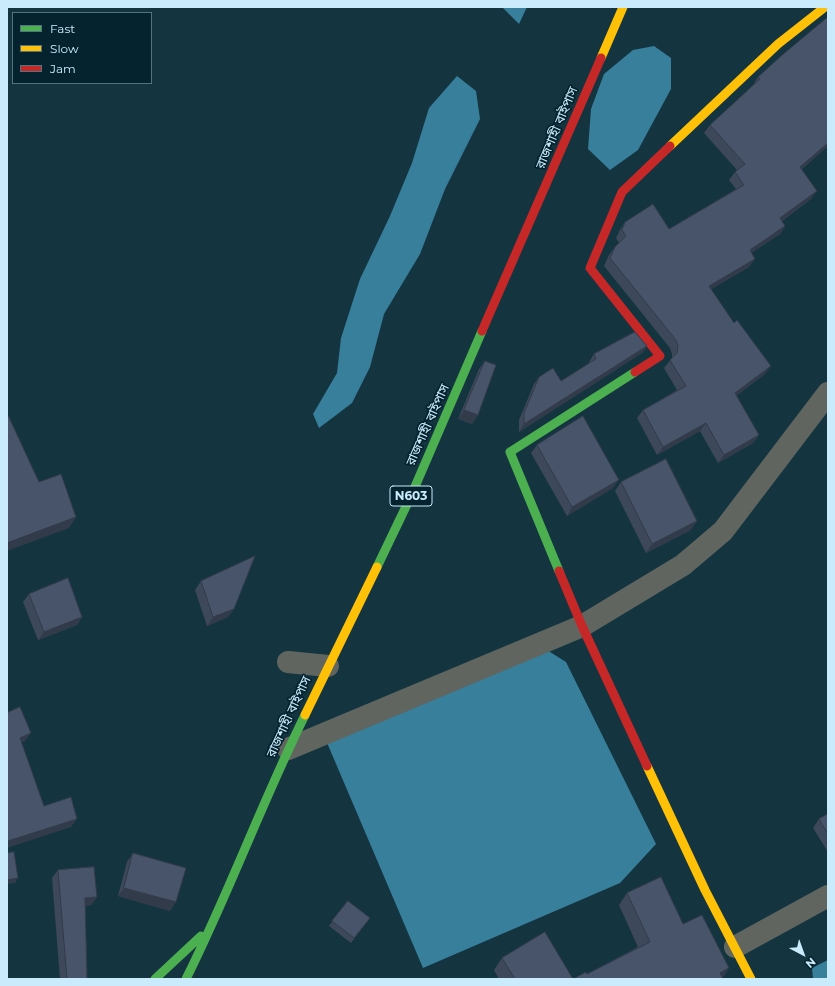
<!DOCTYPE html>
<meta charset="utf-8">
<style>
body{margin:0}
#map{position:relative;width:835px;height:986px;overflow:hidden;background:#143540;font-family:Montserrat,sans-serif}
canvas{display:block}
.frame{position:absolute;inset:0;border:8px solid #c9ebfb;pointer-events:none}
.legend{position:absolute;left:12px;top:12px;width:140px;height:72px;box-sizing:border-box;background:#05232f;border:1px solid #537381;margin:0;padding:5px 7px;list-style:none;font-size:12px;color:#c9ebfb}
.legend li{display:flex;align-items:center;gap:8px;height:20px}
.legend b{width:20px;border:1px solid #537381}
.north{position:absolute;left:783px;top:934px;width:40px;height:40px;-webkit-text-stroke:3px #05232f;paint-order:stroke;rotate:139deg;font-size:11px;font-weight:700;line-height:16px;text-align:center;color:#c9ebfb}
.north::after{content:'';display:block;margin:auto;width:14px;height:18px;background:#c9ebfb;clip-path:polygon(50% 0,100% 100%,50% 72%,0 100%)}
</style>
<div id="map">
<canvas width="835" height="986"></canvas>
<div class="frame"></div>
<ul class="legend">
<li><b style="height:5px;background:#4caf50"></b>Fast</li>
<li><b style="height:5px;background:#ffc107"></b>Slow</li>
<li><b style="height:5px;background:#c62828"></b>Jam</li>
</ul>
<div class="north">N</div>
</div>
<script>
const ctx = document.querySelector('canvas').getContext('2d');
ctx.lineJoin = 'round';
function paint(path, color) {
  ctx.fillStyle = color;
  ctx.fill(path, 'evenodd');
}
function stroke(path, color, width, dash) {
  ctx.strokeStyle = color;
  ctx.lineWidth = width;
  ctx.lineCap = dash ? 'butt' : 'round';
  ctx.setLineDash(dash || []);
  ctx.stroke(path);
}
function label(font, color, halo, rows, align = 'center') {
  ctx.font = font + ' Montserrat,"Noto Sans Bengali",sans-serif';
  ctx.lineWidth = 3.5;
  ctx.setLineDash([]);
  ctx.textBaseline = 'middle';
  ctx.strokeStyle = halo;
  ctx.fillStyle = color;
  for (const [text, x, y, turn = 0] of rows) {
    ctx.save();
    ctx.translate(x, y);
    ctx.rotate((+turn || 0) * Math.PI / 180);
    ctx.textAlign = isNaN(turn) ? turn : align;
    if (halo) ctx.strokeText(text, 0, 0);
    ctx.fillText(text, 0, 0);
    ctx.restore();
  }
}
const water = new Path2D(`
 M502,7h25l-8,17z
 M654,46l17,12v31l-33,61 -28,20 -22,-21 3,-40 13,-35 29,-24z
 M457,76l19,15 4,28 -35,70 -25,65 -36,60 -14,53 -18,36 -33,25 -6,-14 24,-41 4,-35 19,-59 30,-63 22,-53 17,-55z
 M539,645l27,17 90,182 -36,39 -197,85 -98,-230z
 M828,960v19h-15l-1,-11z`);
const street = new Path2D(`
 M288,662l40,4
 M288,749l294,-123 101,-61 40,-34 105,-138
 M735,947l93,-51`);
const fast = new Path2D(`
 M377,567l34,-71 71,-165
 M559,571l-49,-119 125,-80
 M155,979l46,-43
 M186,979c43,-86 76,-177 119,-264`);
const slow = new Path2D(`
 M601,58l22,-51
 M670,146l108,-102 47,-37
 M305,715l72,-148
 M647,766l58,124 46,89`);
const jam = new Path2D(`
 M482,331l119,-273
 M635,372l25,-16 -70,-88 32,-76 48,-46
 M559,571l23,55 65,140`);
const wall = new Path2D(`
 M828,17v129l-26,23 9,30 -29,22 3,5 -5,8 -29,19 -2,14 -38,22 54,85 -29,22 23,39 -6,8 -35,20 -18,-32 -43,24 -20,-37 6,-8 34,-20 -13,-22 8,-10v-4l-2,-6 -66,-82 5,-11 6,-8 4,-4 -3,-5 4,-8 5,-8 44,7 67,-40 -7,-9 6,-8 2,-2 -33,-37 6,-8 43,-40 5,-8z
 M647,346l-5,7 -123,79v-12l15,-36 5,-7 22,4 28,-18v-1l5,-8z
 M485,361l-7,54 -6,9 -14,-5 21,-50z
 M537,445l76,43 -46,28 -36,-63z
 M621,482l70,48 -45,23 -31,-62z
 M201,581l27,36 -21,9 -12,-36z
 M29,594l53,23 -5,8 -39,15 -15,-38z
 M828,814v38l-15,-24 6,-9z
 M133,853l37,58 -52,-15 9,-34z
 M58,870l39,27 -6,8 -6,1 2,73h-27l-8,-101z
 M627,893l56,31 39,54 -135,-4 51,-27 -19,-42z
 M348,901l22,17 -19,25 -22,-17z
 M502,958l71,21h-74l-5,-9z`);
const shadedWall = new Path2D(`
 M828,143v3l-34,29 6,-8z
 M817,191l-6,8 -37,27 6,-8z
 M785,226l-5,8 -36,24 6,-8z
 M755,259l-6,8 -46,27 6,-8z
 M647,346l-5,7 -123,79 5,-8z
 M771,366l-6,8 -36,27 6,-8z
 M464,410l14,5 -6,9 -14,-5z
 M706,423l-6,8 -43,24 6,-8z
 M759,435l-6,8 -35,20 6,-8z
 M619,480l-6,8 -46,28 5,-9z
 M76,517l-7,11 -62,23v-8z
 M697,521l-6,9 -45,23 6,-9z
 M234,609l-6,8 -21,9 6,-9z
 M82,617l-5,8 -39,15 6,-8z
 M31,733l-6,8 -11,5 6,-8z
 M77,819l-6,8 -64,21v-5l1,-2z
 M18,878l-3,5 -8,1v-4z
 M124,888l52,14 -6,9 -52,-15z
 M97,897l-6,8 -12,1 6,-8z
 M729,968l-7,11 -2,-6z`);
const building = new Path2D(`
 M828,17v126l-28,24 17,24 -37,27 5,8 -35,24 5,9 -46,27 25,37 3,-3 34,46 -36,27 24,42 -35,20 -18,-32 -43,24 -20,-37 43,-24 -16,-26 7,-7 1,-7 -2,-6 -66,-82 5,-11 11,-11 -4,-6 3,-8 28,-18 16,25 75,-44 -9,-13 10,-8 -35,-39 50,-46 -2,-2 23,-21z
 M635,332l12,14 -123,78v-11l15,-36 14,-9 8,13 35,-22 -2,-5z
 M485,361l11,4 -18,50 -14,-5z
 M7,413l32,69 22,-8 15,43 -69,26z
 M583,416l36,64 -47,27 -35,-62z
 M666,459l31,62 -45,23 -31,-62z
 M255,556l-21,53 -21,8 -12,-36z
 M68,578l14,39 -38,15 -15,-38z
 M20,707l11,26 -11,5 24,68 27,-9 6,22 -69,22 -1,-4v-124z
 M828,814v20l-9,-15z
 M14,852l4,26 -11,2v-27z
 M133,853l53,15 -10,34 -52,-14z
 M94,867l3,30 -12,1 2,81h-20l-9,-109z
 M661,877l22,47 19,-9 27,53 -9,5 3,6h-150l13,-7 1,2 63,-32 -23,-49z
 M348,901l22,17 -16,20 -22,-17z
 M545,932l28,47h-58l-13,-21z`);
const shields = [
 [411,496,42]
];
const shieldNames = [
 ["N603",411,496]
];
const streetNames = [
 ["রাজশাহী বাইপাস",557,128,-67],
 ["রাজশাহী বাইপাস",428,425,-66],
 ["রাজশাহী বাইপাস",289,717,-65]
];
paint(water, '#387f9c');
stroke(street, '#60665f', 22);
stroke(fast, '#4caf50', 9);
stroke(slow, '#ffc107', 9);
stroke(jam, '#c62828', 9);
paint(wall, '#3e485b');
paint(shadedWall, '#323b4a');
paint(building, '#48546a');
stroke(building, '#323b4a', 1);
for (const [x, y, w] of shields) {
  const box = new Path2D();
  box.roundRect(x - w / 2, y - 10, w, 20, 3);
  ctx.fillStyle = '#05232f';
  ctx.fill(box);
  stroke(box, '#c9ebfb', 1);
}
label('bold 12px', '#c9ebfb', null, shieldNames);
label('13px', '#c9ebfb', '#05232f', streetNames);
</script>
